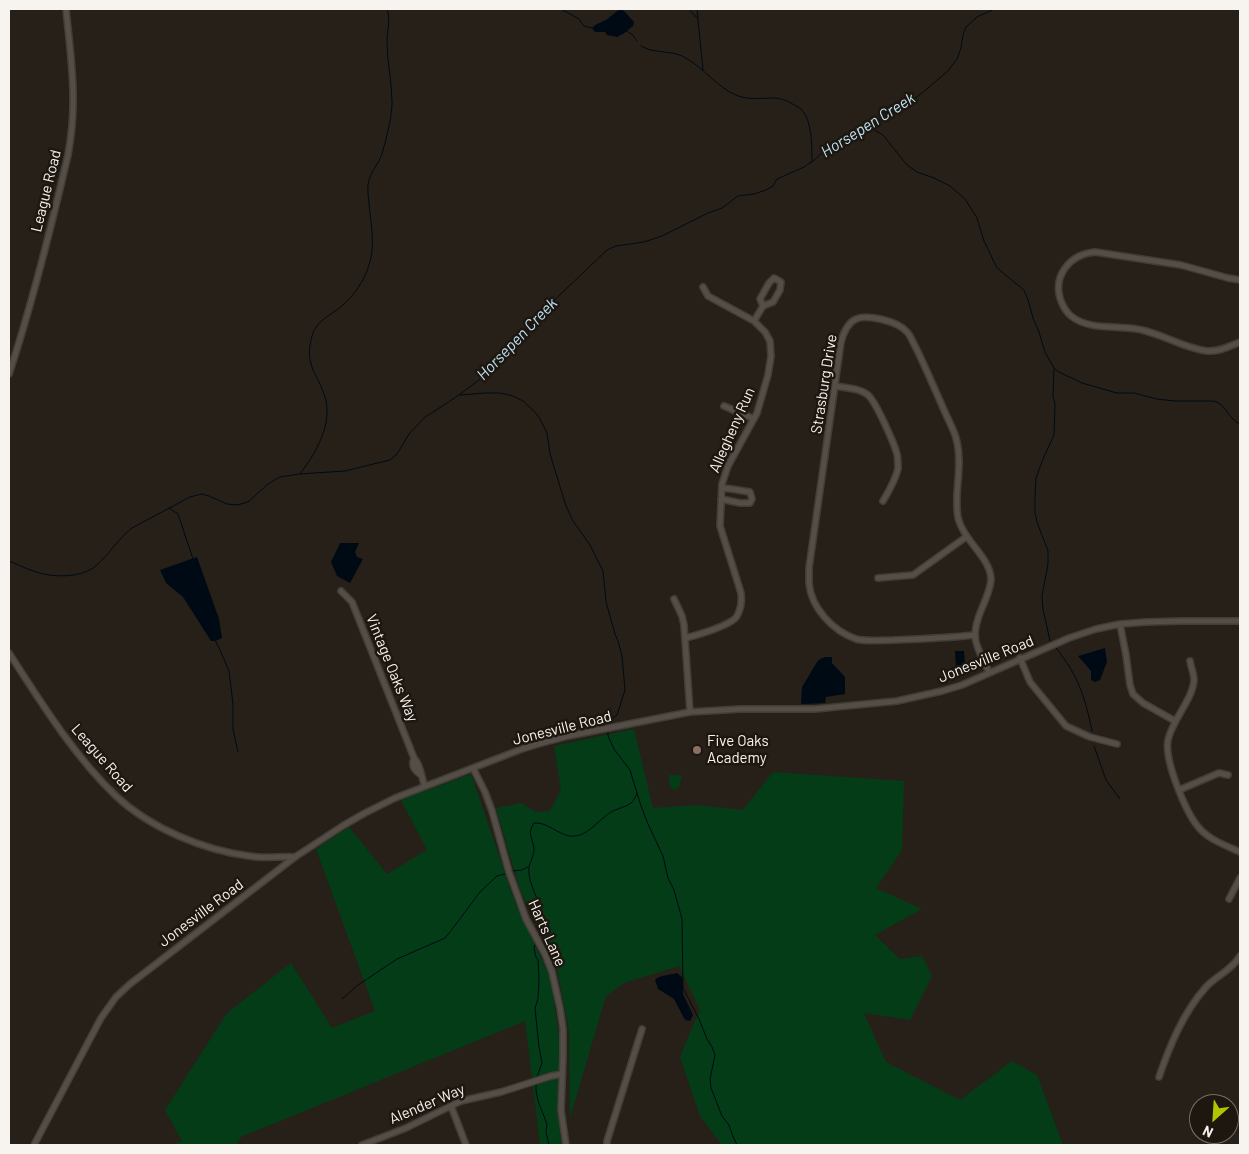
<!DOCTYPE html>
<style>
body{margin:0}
#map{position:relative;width:1249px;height:1154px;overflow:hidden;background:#262019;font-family:Barlow,sans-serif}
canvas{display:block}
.frame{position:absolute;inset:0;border:10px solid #f7f3ee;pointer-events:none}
.north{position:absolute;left:1189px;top:1094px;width:50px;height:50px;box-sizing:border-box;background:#1d1710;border:1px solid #746f69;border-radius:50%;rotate:206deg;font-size:14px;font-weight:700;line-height:20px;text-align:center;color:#f7f3ee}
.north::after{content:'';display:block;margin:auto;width:18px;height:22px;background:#b1c500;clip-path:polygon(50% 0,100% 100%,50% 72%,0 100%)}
</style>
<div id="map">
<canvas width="1249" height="1154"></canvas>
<div class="frame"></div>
<div class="north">N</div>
</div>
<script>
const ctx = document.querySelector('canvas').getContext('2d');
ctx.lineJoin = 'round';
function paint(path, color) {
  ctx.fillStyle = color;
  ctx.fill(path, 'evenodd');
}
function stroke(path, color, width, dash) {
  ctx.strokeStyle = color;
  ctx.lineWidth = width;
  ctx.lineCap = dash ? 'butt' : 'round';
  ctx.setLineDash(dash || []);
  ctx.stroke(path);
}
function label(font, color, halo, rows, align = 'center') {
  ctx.font = font + ' Barlow,sans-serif';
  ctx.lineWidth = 5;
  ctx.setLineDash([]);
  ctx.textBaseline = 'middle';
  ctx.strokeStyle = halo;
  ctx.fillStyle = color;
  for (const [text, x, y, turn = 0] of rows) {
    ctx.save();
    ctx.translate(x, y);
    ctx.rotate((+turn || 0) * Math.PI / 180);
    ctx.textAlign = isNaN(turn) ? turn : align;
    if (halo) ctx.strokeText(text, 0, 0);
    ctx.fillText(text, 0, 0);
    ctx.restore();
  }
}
const green = new Path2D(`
 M634,729l19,79 45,-3 45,5 30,-38 131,9 -2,69 -26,38 46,21 -47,26 25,24 22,-3 10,20 -22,44 -46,-7 22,49 74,38 52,-39 25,14 26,70h-341l-22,-29 -20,-59 11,-27 9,-20 -21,-44 -55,17 -18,13 -36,122 -1,-88 -14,-71 -35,-69 -24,-82 26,-5 13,9 15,-1 11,-21 -7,-44z
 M471,774l45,131 35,74 9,65 -1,26 -27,8 -7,-57 -284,116 -5,8h-65l11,-4 -17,-31 62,-97 64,-50 41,65 43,-17 -59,-162 33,-22 38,47 40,-24 -26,-50z
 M669,775h13l-3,12 -5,3 -4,-4z
 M558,1078v33l4,34h-22l-7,-59z`);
const water = new Path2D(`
 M620,9l4,2 10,11 -1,4 -10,8 -6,3 -10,-2 -2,-3h-10l-3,-4 3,-3 11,-5z
 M340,543h19l-4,9 2,5 6,2 -13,24 -13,-7 -6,-14z
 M197,557l22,62 3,19 -7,3h-4l-28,-44 -17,-14 -6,-13z
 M1105,648l2,14 -7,18 -5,2 -4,-2v-9l-13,-15z
 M955,651h9l1,16 -9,1z
 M825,657h7v6l13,14v17l-19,3 -1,6 -24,1 1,-17 15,-25 3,-3z
 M677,973l6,5v16l10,21 -3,6 -5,-1 -11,-21 -16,-10 -3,-9c5,-5 14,-5 22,-7z`);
const stream = new Path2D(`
 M528,9h3
 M561,9l18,10 5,7 8,2
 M689,9l8,9
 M697,9l6,61
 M626,31l6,3 5,7
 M641,46c13,8 28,4 41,10 21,10 35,32 56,40 12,4 23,2 35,2 6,0 13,2 18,5 3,2 7,4 10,6 11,10 11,38 11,52
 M869,127l14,8 24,30 10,7 17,6 16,8 15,13 12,19 7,23 13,27 27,22 4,10 5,18 6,14 6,20 9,16 5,4 23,11 35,10h17l23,6 18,2h39c12,3 14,18 26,23
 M460,395l25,-2h15l13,3 10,5 11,10 6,8 7,14 3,21 16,52 7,15 17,24 13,26 3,31 9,32 3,7 4,15 3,34 -8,25 -10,7v5
 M300,474c16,-21 33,-50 25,-77 -8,-25 -21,-31 -13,-61 4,-16 20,-21 31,-31 11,-10 21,-24 25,-37 8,-21 3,-43 1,-64 0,-6 -2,-13 -1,-19 1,-9 6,-16 11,-24 3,-5 4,-12 6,-18 3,-13 7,-27 7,-41 0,-20 -5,-40 -5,-60 0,-11 4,-23 0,-33
 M169,508l9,6 15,45
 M9,561c12,5 26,12 40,14 15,2 36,1 48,-10 13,-12 21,-26 35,-37l58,-31 12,-3 7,2 18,8 10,1 11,-3 20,-18 12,-7 19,-3 46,-3 45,-11 7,-6 12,-20 15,-16 35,-23 20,-15 31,-31 7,-10 27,-29 63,-60 9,-4 28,-4 18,-6 46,-23 14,-5 16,-12 16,-2 12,-4 7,-4 4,-7 27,-12 7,-5v1l12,-11 26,-16 38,-20 6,-5 17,-9 12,-9 26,-22 9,-12 4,-11 2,-13 3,-8 11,-10 17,-8
 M215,640l5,10 9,21 4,33v25l5,23
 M1050,641l-7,-32 -1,-13 6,-32v-13l-11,-29 -2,-9v-17l1,-18 7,-19 11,-24 1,-31 -2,-8 1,-27
 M1056,648c22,27 29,49 36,83
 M608,731v5l6,13 16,21 11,36 7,18 15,32 5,22 6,12 8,29 1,69 16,31 8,20 5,8 3,8 -5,24 1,9 11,28 7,9 3,9 5,11
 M1094,746l12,34 14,19
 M512,871l10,-1 6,-3
 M539,937c11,-22 -7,-42 -10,-63 -2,-10 6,-17 5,-26 -2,-12 -7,-14 0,-25 14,-1 23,11 36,13 18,2 29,-18 43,-25 6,-3 13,-4 18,-8 4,-3 4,-6 6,-10
 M535,945l-1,3 2,9 2,3 1,19 -1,20 -3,9 4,39 3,16 -5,14
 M342,999l16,-14 39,-26 48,-21 5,-6 30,-40 17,-16 8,-2
 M536,1085v5l2,11 9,23 -1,8 3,13`);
const minor = new Path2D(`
 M1240,280l-12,-2 -47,-13 -86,-13c-25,2 -43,24 -34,49 2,5 5,11 10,15 20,16 49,8 71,14 22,5 42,18 65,21 12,1 23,-5 33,-9
 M754,321l9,-15 10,-4 7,-12 1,-8 -7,-4 -5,5 -9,16 3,7
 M9,374c24,-72 42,-146 59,-219 3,-17 5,-33 5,-50 1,-32 -4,-64 -7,-96
 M835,386c11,2 25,2 33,9 8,7 26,48 29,59 1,4 1,11 1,15 -3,11 -9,22 -15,32
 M724,406l30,13
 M721,499l19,4h10l2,-4 -2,-7 -18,-3 -10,-1
 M878,578l35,-3 53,-38
 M341,591l11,11 62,156c8,9 6,17 11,28
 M674,599l8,17 2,9 6,87
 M1120,624l6,31 4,30 3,9 10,9 32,18
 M974,635c-27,3 -53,4 -80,5 -12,0 -26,2 -38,-1 -23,-8 -45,-31 -47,-56 0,-5 0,-10 0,-15l32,-226c7,-26 19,-28 43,-22 8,2 17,5 23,12 4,4 6,11 9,16 10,20 19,42 28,62 4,10 11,21 13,32 4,17 1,35 0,53 0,9 -1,17 2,26 6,21 32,37 32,59 -1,10 -5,19 -9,28 -13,30 -6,37 7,64
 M686,638c11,-3 46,-13 51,-22 4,-7 5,-15 4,-23l-21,-67 2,-42 6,-18 29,-53 11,-38 3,-19 -1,-15 -5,-9 -11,-11 -46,-25 -5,-9
 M9,653c31,48 65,103 107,143 34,32 87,54 133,60 15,3 30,0 46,1
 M1020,658l10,24 36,44 24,11 27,7
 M1190,661c1,6 4,13 4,19 -1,19 -22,40 -26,60 -4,20 18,74 32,89 10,11 27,17 40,23
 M414,758c-3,8 0,12 7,17
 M473,768l12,24 7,19 17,61 17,47 19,35 7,18 8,36 3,21v27l-2,54 5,35
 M1179,790l40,-17 9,2
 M1229,899l11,-21
 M1159,1077c11,-32 24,-64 47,-90 10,-11 26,-17 34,-31
 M451,1106l15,39
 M34,1145l67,-127 15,-21 14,-13 165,-127 49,-32 21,-12 30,-15 127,-49 16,-5 30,-8 122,-24 50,-3h75l82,-8 45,-10 20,-6 107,-47 27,-9 24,-5 26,-2 36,-1h58
 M362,1145l44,-17 55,-27 40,-9 50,-16 11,-2
 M607,1145v-4l35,-112`);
const markers = [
 [697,750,5,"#8d6e63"]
];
const streetNames = [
 ["League Road",46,191,-76],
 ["Strasburg Drive",824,384,-81],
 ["Allegheny Run",732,430,-66],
 ["Jonesville Road",986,659,-22],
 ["Vintage Oaks Way",392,668,68],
 ["Jonesville Road",562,728,-14],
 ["League Road",102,758,49],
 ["Jonesville Road",201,913,-37],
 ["Harts Lane",547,933,66],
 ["Alender Way",427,1104,-23]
];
const poiNames = [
 ["Five Oaks",707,741],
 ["Academy",707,758]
];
const waterNames = [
 ["Horsepen Creek",868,125,-32],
 ["Horsepen Creek",517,339,-46]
];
paint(green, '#043c17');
paint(water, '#000a14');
stroke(stream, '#000a14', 1);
stroke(minor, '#423d38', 8);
stroke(minor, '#554e46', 5);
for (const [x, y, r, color] of markers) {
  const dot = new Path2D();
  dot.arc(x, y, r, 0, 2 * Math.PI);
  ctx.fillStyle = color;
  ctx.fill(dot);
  stroke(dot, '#1d1710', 2);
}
label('15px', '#f7f3ee', '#1d1710', streetNames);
label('15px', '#f7f3ee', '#1d1710', poiNames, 'left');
label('italic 16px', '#bee2f5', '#1d1710', waterNames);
</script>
